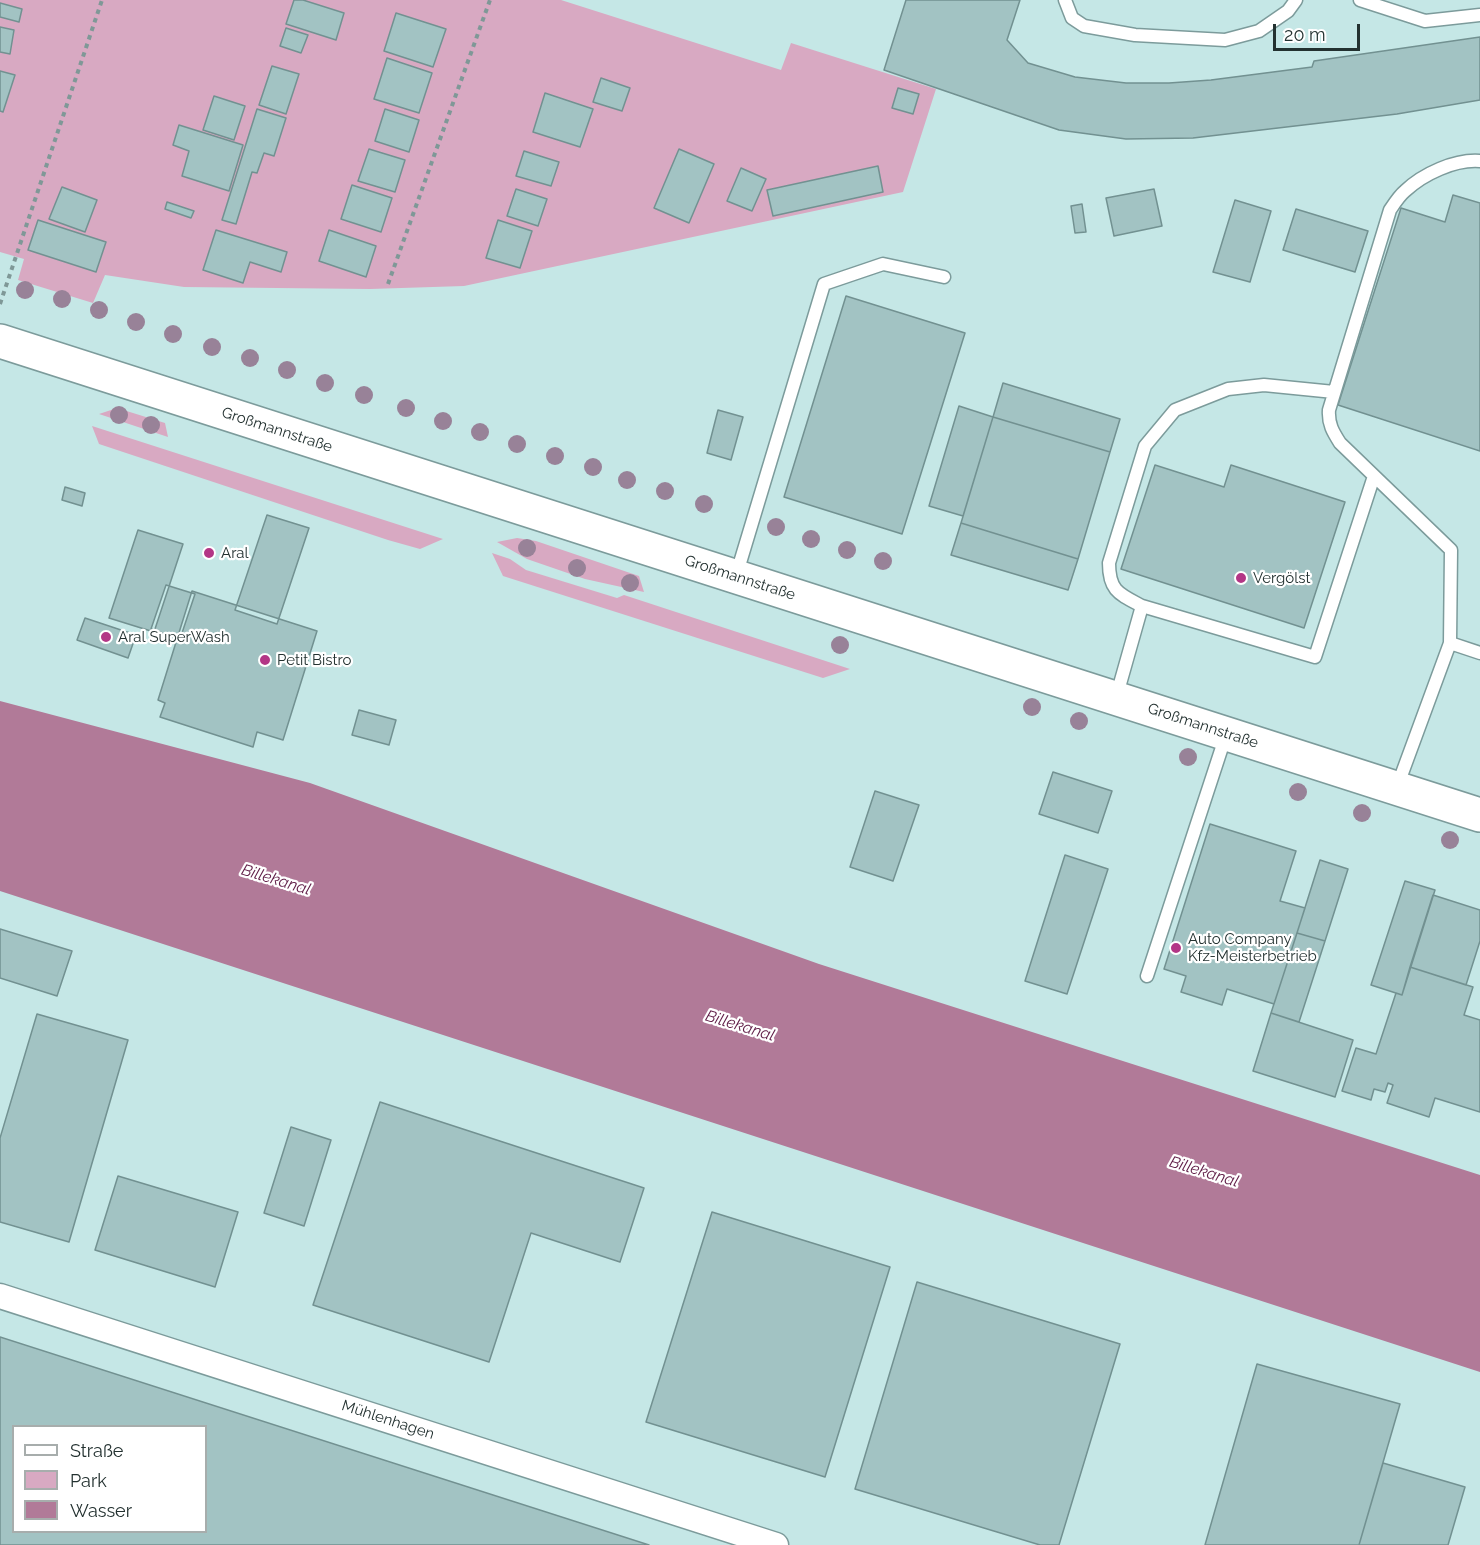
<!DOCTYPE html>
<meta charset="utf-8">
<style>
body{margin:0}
#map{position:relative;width:1480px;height:1545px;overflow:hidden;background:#c5e7e6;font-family:Raleway,sans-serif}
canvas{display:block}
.legend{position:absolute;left:12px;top:1425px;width:195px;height:108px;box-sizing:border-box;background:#fff;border:2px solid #a7adac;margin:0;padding:8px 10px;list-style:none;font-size:18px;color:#233130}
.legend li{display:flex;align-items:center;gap:12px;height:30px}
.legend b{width:30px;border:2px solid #a7adac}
.scale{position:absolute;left:1273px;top:24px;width:87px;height:27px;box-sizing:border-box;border:3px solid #233130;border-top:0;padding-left:8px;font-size:18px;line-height:21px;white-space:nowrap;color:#233130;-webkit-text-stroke:4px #fff;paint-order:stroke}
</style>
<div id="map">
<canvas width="1480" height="1545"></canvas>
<ul class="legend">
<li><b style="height:8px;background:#fff"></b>Straße</li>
<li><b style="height:16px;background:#d8a9c2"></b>Park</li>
<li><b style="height:16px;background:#b17a98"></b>Wasser</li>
</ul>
<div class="scale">20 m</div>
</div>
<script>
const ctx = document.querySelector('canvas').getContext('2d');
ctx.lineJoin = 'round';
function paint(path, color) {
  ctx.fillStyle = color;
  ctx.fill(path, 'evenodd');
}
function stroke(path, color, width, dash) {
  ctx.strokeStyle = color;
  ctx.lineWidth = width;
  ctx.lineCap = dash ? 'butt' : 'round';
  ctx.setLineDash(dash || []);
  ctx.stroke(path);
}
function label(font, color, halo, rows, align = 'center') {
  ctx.font = font + ' Raleway,sans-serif';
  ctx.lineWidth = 4.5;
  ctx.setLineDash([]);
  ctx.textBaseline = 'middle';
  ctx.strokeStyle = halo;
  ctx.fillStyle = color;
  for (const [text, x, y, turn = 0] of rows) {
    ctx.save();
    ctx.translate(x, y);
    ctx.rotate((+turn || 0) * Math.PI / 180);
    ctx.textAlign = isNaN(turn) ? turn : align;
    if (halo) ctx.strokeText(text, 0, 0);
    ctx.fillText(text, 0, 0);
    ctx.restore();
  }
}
const green = new Path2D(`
 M0,0h561l220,70 10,-27 145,46 -33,103 -439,94 -94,3 -186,-2 -79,-12 -12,28 -75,-23 6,-21 -24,-7z
 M117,408l48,15 3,14 -69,-23z
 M92,426l351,113 -23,10 -32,-9 -289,-96z
 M517,538l19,3 103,35 5,16 -59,-13 -58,-20 -30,-17z
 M492,553l18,6 16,11 91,28 7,-3 226,74 -27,9 -320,-102z`);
const water = new Path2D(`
 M0,701l310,82 509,181 661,211v197l-1480,-481z`);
const building = new Path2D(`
 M294,0h9l41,13 -8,27 -50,-16z
 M906,0h114l-13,40 21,23 47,14 51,6h43l42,-3 101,-13 2,-6 166,-24v63l-83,14 -204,24 -67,1 -67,-9 -175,-60z
 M0,3l22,6 -3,13 -19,-5z
 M396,13l50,16 -13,38 -49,-16z
 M0,27l14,3 -4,24 -10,-2z
 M286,28l22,7 -7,18 -21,-7z
 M387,58l45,15 -13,40 -45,-14z
 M272,66l27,8 -13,40 -27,-9z
 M0,71l15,4 -12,37 -3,-1z
 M601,78l29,10 -8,23 -29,-9z
 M898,88l21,6 -6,20 -21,-6z
 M545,93l48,16 -13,38 -47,-15z
 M214,96l31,10 -11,34 -31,-10z
 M257,109l29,9 -12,38 -10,-3 -7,20 -5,-1 -16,52 -14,-4z
 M385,109l34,11 -10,32 -34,-11z
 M179,125l64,20 -14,46 -47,-15 7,-25 -16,-6z
 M369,149l36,11 -10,32 -37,-11z
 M679,149l35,15 -25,59 -35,-15z
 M524,151l35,11 -8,24 -35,-10z
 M878,166l5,26 -110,24 -6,-26z
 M741,168l25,11 -14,32 -25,-10z
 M352,185l40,13 -11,34 -40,-13z
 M62,187l35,13 -12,32 -36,-13z
 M516,189l31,10 -9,27 -31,-10z
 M1154,189l8,37 -48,10 -8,-38z
 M1453,195l27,8v248l-142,-46 63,-197 44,14z
 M1235,200l36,11 -21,71 -37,-10z
 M167,202l27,9 -3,7 -26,-9z
 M1082,204l4,28 -11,1 -4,-27z
 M1296,209l72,22 -13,41 -72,-22z
 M38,220l68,22 -10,30 -68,-22z
 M498,220l34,11 -12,37 -34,-10z
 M216,230l71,22 -6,20 -31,-10 -7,21 -40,-13z
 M329,230l47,16 -10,31 -47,-16z
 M846,296l119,37 -63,201 -118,-37z
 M1003,383l117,36 -10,33 -117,-35z
 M959,406l34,11 -30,99 -34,-10z
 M718,410l25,7 -12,43 -24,-7z
 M993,417l117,35 -32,107 -117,-36z
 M1155,465l69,22 7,-22 114,37 -41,126 -183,-59z
 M65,487l20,6 -3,13 -20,-6z
 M267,515l42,13 -32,96 -42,-14z
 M961,523l117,36 -10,31 -117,-35z
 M138,530l45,14 -29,88 -45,-14z
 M166,585l29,9 -15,45 -29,-10z
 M192,591l125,40 -34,109 -26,-8 -4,15 -93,-30 5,-14 -7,-3z
 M85,618l51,17 -8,23 -51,-18z
 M359,710l37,10 -7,25 -37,-10z
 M1053,772l59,19 -14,42 -59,-19z
 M875,791l44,14 -26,76 -43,-14z
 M1210,824l86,27 -16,50 25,7 -31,96 -47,-15 -5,16 -41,-13 5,-16 -22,-7z
 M1065,855l43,14 -41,125 -42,-13z
 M1320,860l28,9 -23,72 -28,-8z
 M1405,881l30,9 -33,105 -31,-10z
 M1433,895l47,15v31l-14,44 -56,-18z
 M0,929l72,22 -15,45 -57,-18z
 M1297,933l28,8 -26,81 -28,-9z
 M1410,967l63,20 -9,28 16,5v92l-45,-14 -6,19 -42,-14 6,-18 -5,-2 -3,9 -11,-3 -3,11 -29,-9 14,-43 20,6 20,-61 6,2z
 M1271,1013l82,27 -18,57 -82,-26z
 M37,1014l91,26 -59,202 -69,-20v-84z
 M380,1102l264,86 -24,74 -89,-29 -42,129 -176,-57z
 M291,1127l40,13 -27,86 -40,-13z
 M118,1176l120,36 -23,75 -120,-37z
 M712,1212l178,55 -65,210 -179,-55z
 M917,1282l203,62 -61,201h-19l-185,-56z
 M0,1337l649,208h-649zM14,1426h192v106h-192z
 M1257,1364l143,40 -41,141h-154z
 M1383,1463l82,24 -17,58h-89z`);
const path = new Path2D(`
 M388,284l102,-284
 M0,304l102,-304`);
const service = new Path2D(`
 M1065,0l7,18 12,8 51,9 90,5 34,-9 29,-20 8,-11
 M1360,0l65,21 55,-6
 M736,576l88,-292 59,-20 61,13
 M1142,606c-23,-12 -33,-15 -33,-43l36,-117 30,-36 53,-21 36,-4 70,7
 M1450,643l1,-93 -111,-107c-7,-11 -12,-19 -11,-33l61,-200c4,-6 9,-14 15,-19 18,-17 50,-32 75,-30
 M1116,698l26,-92 173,51 59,-181
 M1397,787l53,-144 30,10
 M1147,976l79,-241`);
const minor = new Path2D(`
 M0,1296l776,249`);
const secondary = new Path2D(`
 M0,341l1480,474`);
const trees = [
 [25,290],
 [62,299],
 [99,310],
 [136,322],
 [173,334],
 [212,347],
 [250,358],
 [287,370],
 [325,383],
 [364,395],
 [406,408],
 [119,415],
 [443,421],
 [151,425],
 [480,432],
 [517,444],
 [555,456],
 [593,467],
 [627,480],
 [665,491],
 [704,504],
 [776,527],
 [811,539],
 [527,548],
 [847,550],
 [883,561],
 [577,568],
 [630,583],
 [840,645],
 [1032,707],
 [1079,721],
 [1188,757],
 [1298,792],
 [1362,813],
 [1450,840]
];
const markers = [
 [209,553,6,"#b33686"],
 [1241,578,6,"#b33686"],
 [106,637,6,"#b33686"],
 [265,660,6,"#b33686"],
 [1176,948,6,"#b33686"]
];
const streetNames = [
 ["Großmannstraße",277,430,18],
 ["Großmannstraße",740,578,18],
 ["Großmannstraße",1203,726,18],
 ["Mühlenhagen",388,1420,18]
];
const poiNames = [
 ["Aral",221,553],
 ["Vergölst",1253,578],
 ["Aral SuperWash",118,637],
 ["Petit Bistro",277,660],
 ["Auto Company",1188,939],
 ["Kfz-Meisterbetrieb",1188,956]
];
const waterNames = [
 ["Billekanal",276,880,17],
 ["Billekanal",740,1026,17],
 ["Billekanal",1204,1172,17]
];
paint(green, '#d8a9c2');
paint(water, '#b17a98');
paint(building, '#a2c3c3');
stroke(building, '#729191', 1.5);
stroke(service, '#7c9b9b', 15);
stroke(minor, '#7c9b9b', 27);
stroke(secondary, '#7c9b9b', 36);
stroke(path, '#7f9897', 4, [4.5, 4.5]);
stroke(service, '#fff', 12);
stroke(minor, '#fff', 24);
stroke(secondary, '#fff', 33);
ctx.fillStyle = '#988298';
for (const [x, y] of trees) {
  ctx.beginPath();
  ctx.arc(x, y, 9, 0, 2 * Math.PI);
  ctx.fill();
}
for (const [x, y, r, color] of markers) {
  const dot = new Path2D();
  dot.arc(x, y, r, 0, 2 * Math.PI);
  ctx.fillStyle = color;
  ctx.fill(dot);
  stroke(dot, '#fff', 2);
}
label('15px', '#233130', '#fff', streetNames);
label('15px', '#233130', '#fff', poiNames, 'left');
label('italic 16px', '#5f1c46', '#fff', waterNames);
</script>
